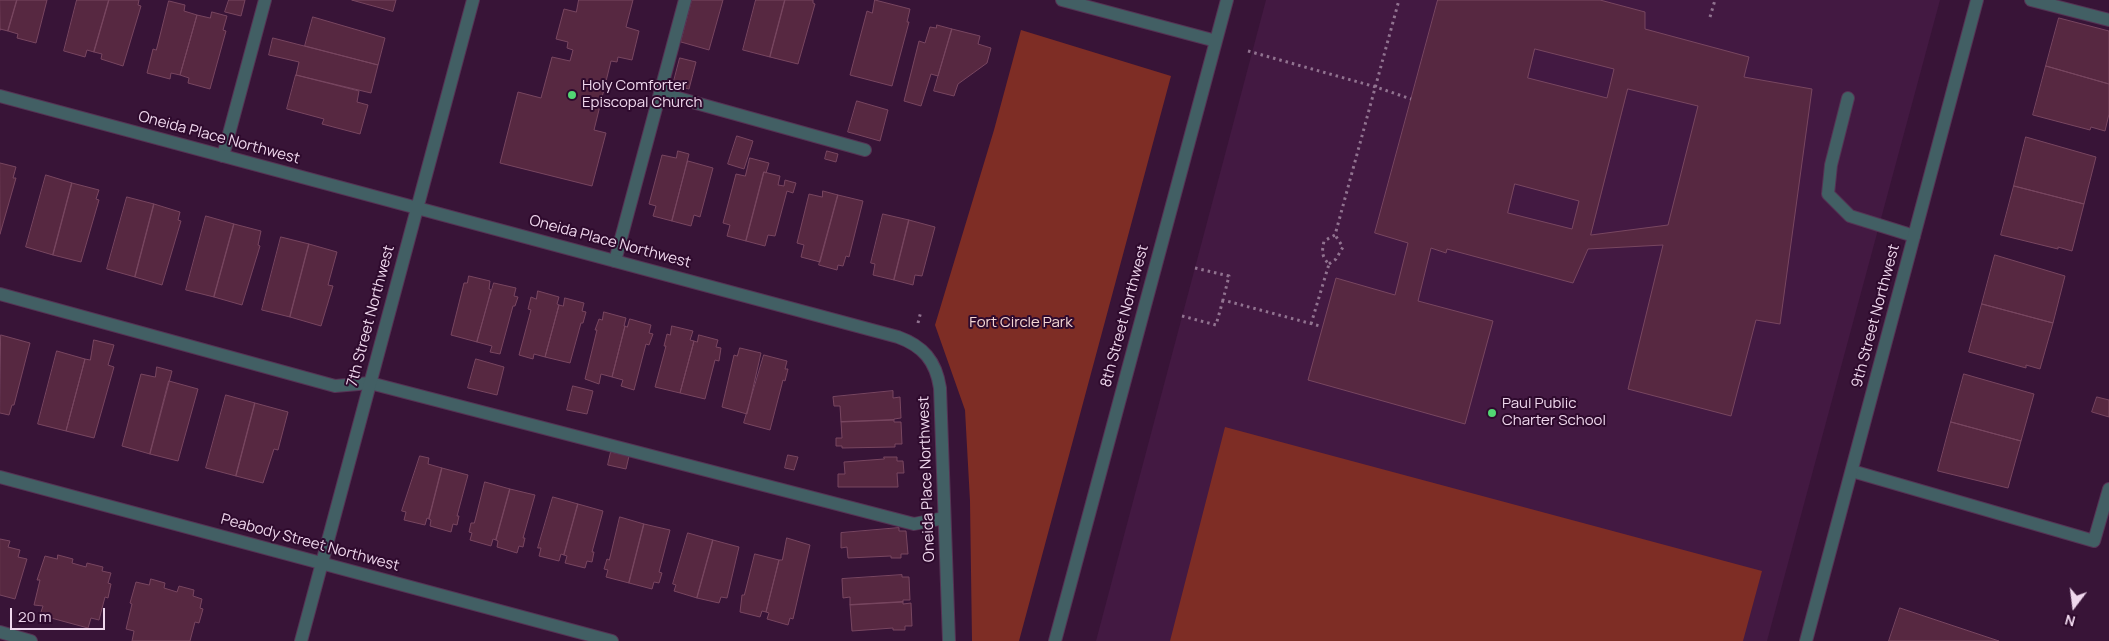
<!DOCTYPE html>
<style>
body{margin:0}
#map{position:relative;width:2109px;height:641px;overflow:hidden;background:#381437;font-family:Manrope,sans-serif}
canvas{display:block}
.north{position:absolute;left:2049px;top:581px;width:50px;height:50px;-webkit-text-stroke:4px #2e0a2d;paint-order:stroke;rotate:195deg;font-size:14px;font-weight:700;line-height:20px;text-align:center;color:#efd7ed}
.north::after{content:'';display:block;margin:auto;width:18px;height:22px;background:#efd7ed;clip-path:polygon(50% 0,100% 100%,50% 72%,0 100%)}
.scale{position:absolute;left:10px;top:608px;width:95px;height:22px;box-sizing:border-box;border:2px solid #efd7ed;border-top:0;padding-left:6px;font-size:15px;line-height:18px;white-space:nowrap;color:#efd7ed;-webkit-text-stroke:4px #2e0a2d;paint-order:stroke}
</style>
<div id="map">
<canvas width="2109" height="641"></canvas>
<div class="north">N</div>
<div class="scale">20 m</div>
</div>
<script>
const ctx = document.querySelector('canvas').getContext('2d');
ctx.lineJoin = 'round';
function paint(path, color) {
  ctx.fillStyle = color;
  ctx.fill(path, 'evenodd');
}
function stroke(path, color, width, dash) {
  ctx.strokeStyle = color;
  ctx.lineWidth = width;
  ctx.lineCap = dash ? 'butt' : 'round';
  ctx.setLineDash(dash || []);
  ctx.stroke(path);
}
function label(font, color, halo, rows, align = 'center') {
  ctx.font = font + ' Manrope,sans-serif';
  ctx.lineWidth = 4;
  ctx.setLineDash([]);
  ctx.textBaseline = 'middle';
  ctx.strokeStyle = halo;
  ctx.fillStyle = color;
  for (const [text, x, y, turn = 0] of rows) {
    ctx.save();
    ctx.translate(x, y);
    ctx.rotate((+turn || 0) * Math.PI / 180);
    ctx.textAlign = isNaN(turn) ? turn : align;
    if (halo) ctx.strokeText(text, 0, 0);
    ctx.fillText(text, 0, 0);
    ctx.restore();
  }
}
const built = new Path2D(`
 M1266,0h674l-173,641h-671z`);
const green = new Path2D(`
 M1021,30l150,46 -152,565h-47l-2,-140 -5,-91 -30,-85 59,-195z
 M1225,427l537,144 -19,70h-573z`);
const building = new Path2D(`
 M0,0h17l-9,31 -8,-2v1z
 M17,0h30l-11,43 -19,-5 1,-4 -10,-3z
 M77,0h32l-15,52 -7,-2 -2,7 -21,-6z
 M109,0h30l-1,5 3,1 -18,60 -22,-7 1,-5 -8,-2z
 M229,0h16l-4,16 -16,-4z
 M352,0h44l-3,11z
 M579,0h54l-7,27 13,4 -7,29 -14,-3 -1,5 -6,-1 -17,69 12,3 -14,53 -92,-23 18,-71 23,6 11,-41 18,4 3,-11 -6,-2 1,-6 -12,-3 8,-30 12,3z
 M692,0h31l-14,50 -28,-8z
 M756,0h29l-15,57 -27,-7z
 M785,0h28v3l2,1 -17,60 -28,-7z
 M875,0l35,9 -3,13h2l-17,64 -42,-11 17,-64 5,2z
 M1438,0h162l45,12v17l104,28 -5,20 68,12 -32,235 -24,-4 -25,96 -103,-27 35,-144 -75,4 -15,34 -126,-34 -1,4 -15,-5 -13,53 75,20 -28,103 -157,-44 28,-102 59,17 13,-52 -33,-10zM1535,49l79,20 -7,29 -79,-20zM1628,89l70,17 -30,119 -77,10zM1515,184l64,17 -7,28 -64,-16z
 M169,1l16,4 -1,6 13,4 -17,60 -9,-2 -1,6 -23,-6 6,-24 3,1z
 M212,12l15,4 -4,14 3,1 -16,58 -22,-6 1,-5 -9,-3 17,-60 13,3z
 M313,17l72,21 -7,27 -73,-19z
 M2059,18l50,13v53l-63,-18z
 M937,25l15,4 -14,47 -7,-2 -10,32 -17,-5 15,-60 6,2 5,-16 6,1z
 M952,29l28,7 -2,8 13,4 -4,15 -29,21 -4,12 -20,-5z
 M273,38l105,27 -7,28 -75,-18 3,-13 -30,-7z
 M680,58l16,4 -7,27 -16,-4z
 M2046,66l63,18v30l-4,17 -14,-4 -1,3 -57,-15z
 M296,75l63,16 -2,11 11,3 -8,29 -38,-10 2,-5 -37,-10z
 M857,101l31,9 -8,31 -32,-9z
 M737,136l16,5 -9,28 -16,-5z
 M2026,137l70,20 -12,47 -70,-18z
 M678,151l11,3 -17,67 -19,-5 3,-10 -7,-2 13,-49 14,3z
 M827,151l11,3 -2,8 -11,-3z
 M750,158l19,5 -3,10 -2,-1 -18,69 -19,-5 3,-11 -7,-2 13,-49 9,2z
 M688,161l25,7 -13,49 -6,-2 -3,11 -19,-5z
 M0,163l16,4 -3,11h3l-16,56z
 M764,172l16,4 -2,9 6,1 1,-6 11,3 -3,10 -6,-2 -12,45 -7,-1 -3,11 -19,-5z
 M46,175l26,8 -19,72 -27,-8z
 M72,183l27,7 -3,9 3,1 -18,62 -28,-7z
 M2014,186l70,18 -12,47 -14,-4v2l-57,-14z
 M823,191l15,4 -18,67 -19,-5 3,-12 -7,-2 12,-49 13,3z
 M838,195l25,6 -14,56 -3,-1 -3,10 -5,-1 -1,5 -18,-5z
 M127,197l27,7 -19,73 -28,-8z
 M154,204l26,8 -2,8 3,1 -19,64 -27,-8z
 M883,214l26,6 -15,60 -21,-5 2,-11 -4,-1z
 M206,216l28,8 -20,73 -28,-7z
 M909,220l26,7 -13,49 -7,-1 -2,10 -19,-5z
 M234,224l27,7 -3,14 2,1 -18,59 -28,-8z
 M281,237l28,7 -19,73 -28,-7z
 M309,244l28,8 -9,33 5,1 -12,40 -31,-9z
 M1995,255l70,21 -12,47 -71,-19z
 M469,276l21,5 -1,8 2,1 -14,52 -26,-7 13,-52h3z
 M494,283l22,5 -2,8 4,1 -3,9h-2l-13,48 -10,-2 2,-6 -15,-4z
 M538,291l21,6 -2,7 2,1 -14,52 -11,-3 -1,5 -14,-4 12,-45 -3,-1 3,-12 5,2z
 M565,298l19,5 -2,8 4,1 -3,11h-2l-11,40 -25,-6 14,-52 4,1z
 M1982,304l71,19 -13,46 -14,-4v3l-57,-16z
 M604,312l22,6 -2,8h1l-13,51 -11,-3 -2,10 -14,-5 12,-49h-2l4,-11 3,1z
 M630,319l21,6 -2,8 4,1 -4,11 -3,-1 -12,46 -13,-4 2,-6 -11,-3 13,-51 2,1z
 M672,326l21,5 -3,9 4,1 -14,52 -25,-6 11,-41h-2l3,-12 3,1z
 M1,335l29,8 -16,62h-2l-3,10 -9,-2z
 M699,335l19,5 -2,7 5,1 -2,13 -4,-1 -10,39 -25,-6 14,-52 3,1z
 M94,340l20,5 -6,20 6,2 -20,71 -28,-7 19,-72 5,1z
 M740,348l21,5 -14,61 -25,-7 12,-52 3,1z
 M57,351l28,8 -19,72 -28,-7z
 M764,355l23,6 -2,8h3l-3,12 -2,-1 -13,50 -26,-7z
 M476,359l28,8 -7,28 -29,-7z
 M157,367l15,4 -22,83 -28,-8 19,-72 14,3z
 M1964,374l70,20 -13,47 -70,-19z
 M169,381l29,8 -20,72 -28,-7z
 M573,386l20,5 -6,23 -20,-4z
 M893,391v7l7,-1 1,21 -7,1v1l-53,2 -1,-16h-6l-1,-9z
 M226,395l29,8 -19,73 -30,-8z
 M2097,397l12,3v17l-17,-5z
 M255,403l33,9 -10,38 -4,-1 -11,34 -27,-7z
 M894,420v2h7l1,22h-7v3l-53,1v-2h-6v-8h6l-1,-16z
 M1951,422l70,19 -13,47 -70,-17z
 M611,452l18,4 -3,13 -18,-4z
 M788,455l10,2 -4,13 -9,-2z
 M420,456l9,2 -1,6 14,4 -13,51 -2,-1 -2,7 -21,-5 2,-8 -4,-1z
 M884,457h13v4h6l1,12h-7l1,14h-60v-13h7l-1,-12 40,-3z
 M442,468l26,7 -11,41h2l-2,9 -4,-1 -2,8 -21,-6 1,-6 -2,-1z
 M485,482l25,7 -14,51 -3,-1 -2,7 -21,-6 2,-7 -3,-1 2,-9h3z
 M510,489l25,6 -12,43h2l-2,9 -4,-1 -2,7 -20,-6 1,-6 -2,-1z
 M553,497l25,7 -14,51 -3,-1 -2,7 -20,-5 2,-8h-3z
 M578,504l25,7 -11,41h2l-2,10 -5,-1 -2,7 -20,-5 2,-7 -3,-1z
 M620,517l24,7 -15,59 -23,-6 2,-7 -4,-1 3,-10 2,1z
 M644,524l26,6 -11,42 3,1 -3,10 -5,-1 -2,7 -23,-6z
 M899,528v3h7l2,23h-7v4h-10v-2l-43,2 -1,-11 -6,1v-15z
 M688,533l25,7 -16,58 -23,-7 2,-6 -3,-1z
 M787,538l23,7 -17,74 -3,-1 -2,7 -21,-6 2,-6 -3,-1 13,-52h3z
 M0,539l10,2 -2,6 12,3 -2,7 9,2 -12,40 -15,-4z
 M713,540l26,7 -12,51 -6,-1 -2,6 -22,-5z
 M755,554l24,6 -13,52 -4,-1 -2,6 -20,-5 2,-17h2z
 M58,555l15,4 -1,4 14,4 1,-4 16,4 -1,4 9,2 -3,10 3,1 -3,14 -3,-1 -6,23 -8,-2 -3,10 -48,-13 3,-9 -9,-1 6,-25h-3l8,-24 12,3z
 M902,575v2h7l1,23h-7v2l-53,3v-8l-7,1 -1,-19z
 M151,579l14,4 -1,5 13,4 2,-6 15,4 -1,6 9,3 -2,9 3,1 -4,14 -4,-1 -5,19h-58l2,-10 -8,-2 6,-25 -2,-1 6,-21 13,3z
 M903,602v2l8,-1 1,23h-7v4h-12v-2l-41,3 -2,-26z
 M1900,608l99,33h-110z`);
const path = new Path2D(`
 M1710,17l5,-17
 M1248,51l128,36 35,12
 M1329,264l7,-5 7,-12 -8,-12
 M1195,268l34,8 -6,24 97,26
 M1182,316l34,9 7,-25
 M918,323l3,-12
 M1311,324l18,-60c-8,-8 -7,-13 -5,-23l11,-6 64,-235`);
const lane = new Path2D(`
 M2031,0l78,20
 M660,93l205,57
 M1848,98l-17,67 -3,29 22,22 64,20
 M223,156l42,-156
 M615,261l70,-261
 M0,294l335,92 35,-3 544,141 30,-6
 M1852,471l242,70 15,-52
 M0,632l31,9`);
const street = new Path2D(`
 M1062,0l154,41
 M0,96l898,241c25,9 38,24 42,51l9,253
 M0,477l612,164
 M301,641l172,-641
 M1055,641l172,-641
 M1806,641l171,-641`);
const markers = [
 [572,95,5,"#52d673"],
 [1492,413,5,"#52d673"]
];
const poiNames = [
 ["Holy Comforter",582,86],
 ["Episcopal Church",582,103],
 ["Paul Public",1502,404],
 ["Charter School",1502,421]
];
const streetNames = [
 ["Oneida Place Northwest",219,138,15],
 ["Oneida Place Northwest",610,242,15],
 ["7th Street Northwest",371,316,-75],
 ["8th Street Northwest",1125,316,-75],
 ["9th Street Northwest",1876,316,-75],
 ["Oneida Place Northwest",927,479,-92],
 ["Peabody Street Northwest",310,543,15]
];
const parkNames = [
 ["Fort Circle Park",1021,323]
];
paint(built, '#431942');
paint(green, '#7e2d25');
paint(building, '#572841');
stroke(building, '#784660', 1);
stroke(lane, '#553354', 14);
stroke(street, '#553354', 14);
stroke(path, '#917390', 3, [2.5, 4]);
stroke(lane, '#425f64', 12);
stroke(street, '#425f64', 12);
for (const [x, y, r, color] of markers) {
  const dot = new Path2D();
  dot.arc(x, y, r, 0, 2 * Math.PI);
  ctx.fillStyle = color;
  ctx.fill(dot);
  stroke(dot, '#2e0a2d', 2);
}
label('15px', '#efd7ed', '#2e0a2d', poiNames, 'left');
label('15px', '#efd7ed', '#2e0a2d', streetNames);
label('15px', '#f4d7d3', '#2e0a2d', parkNames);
</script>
